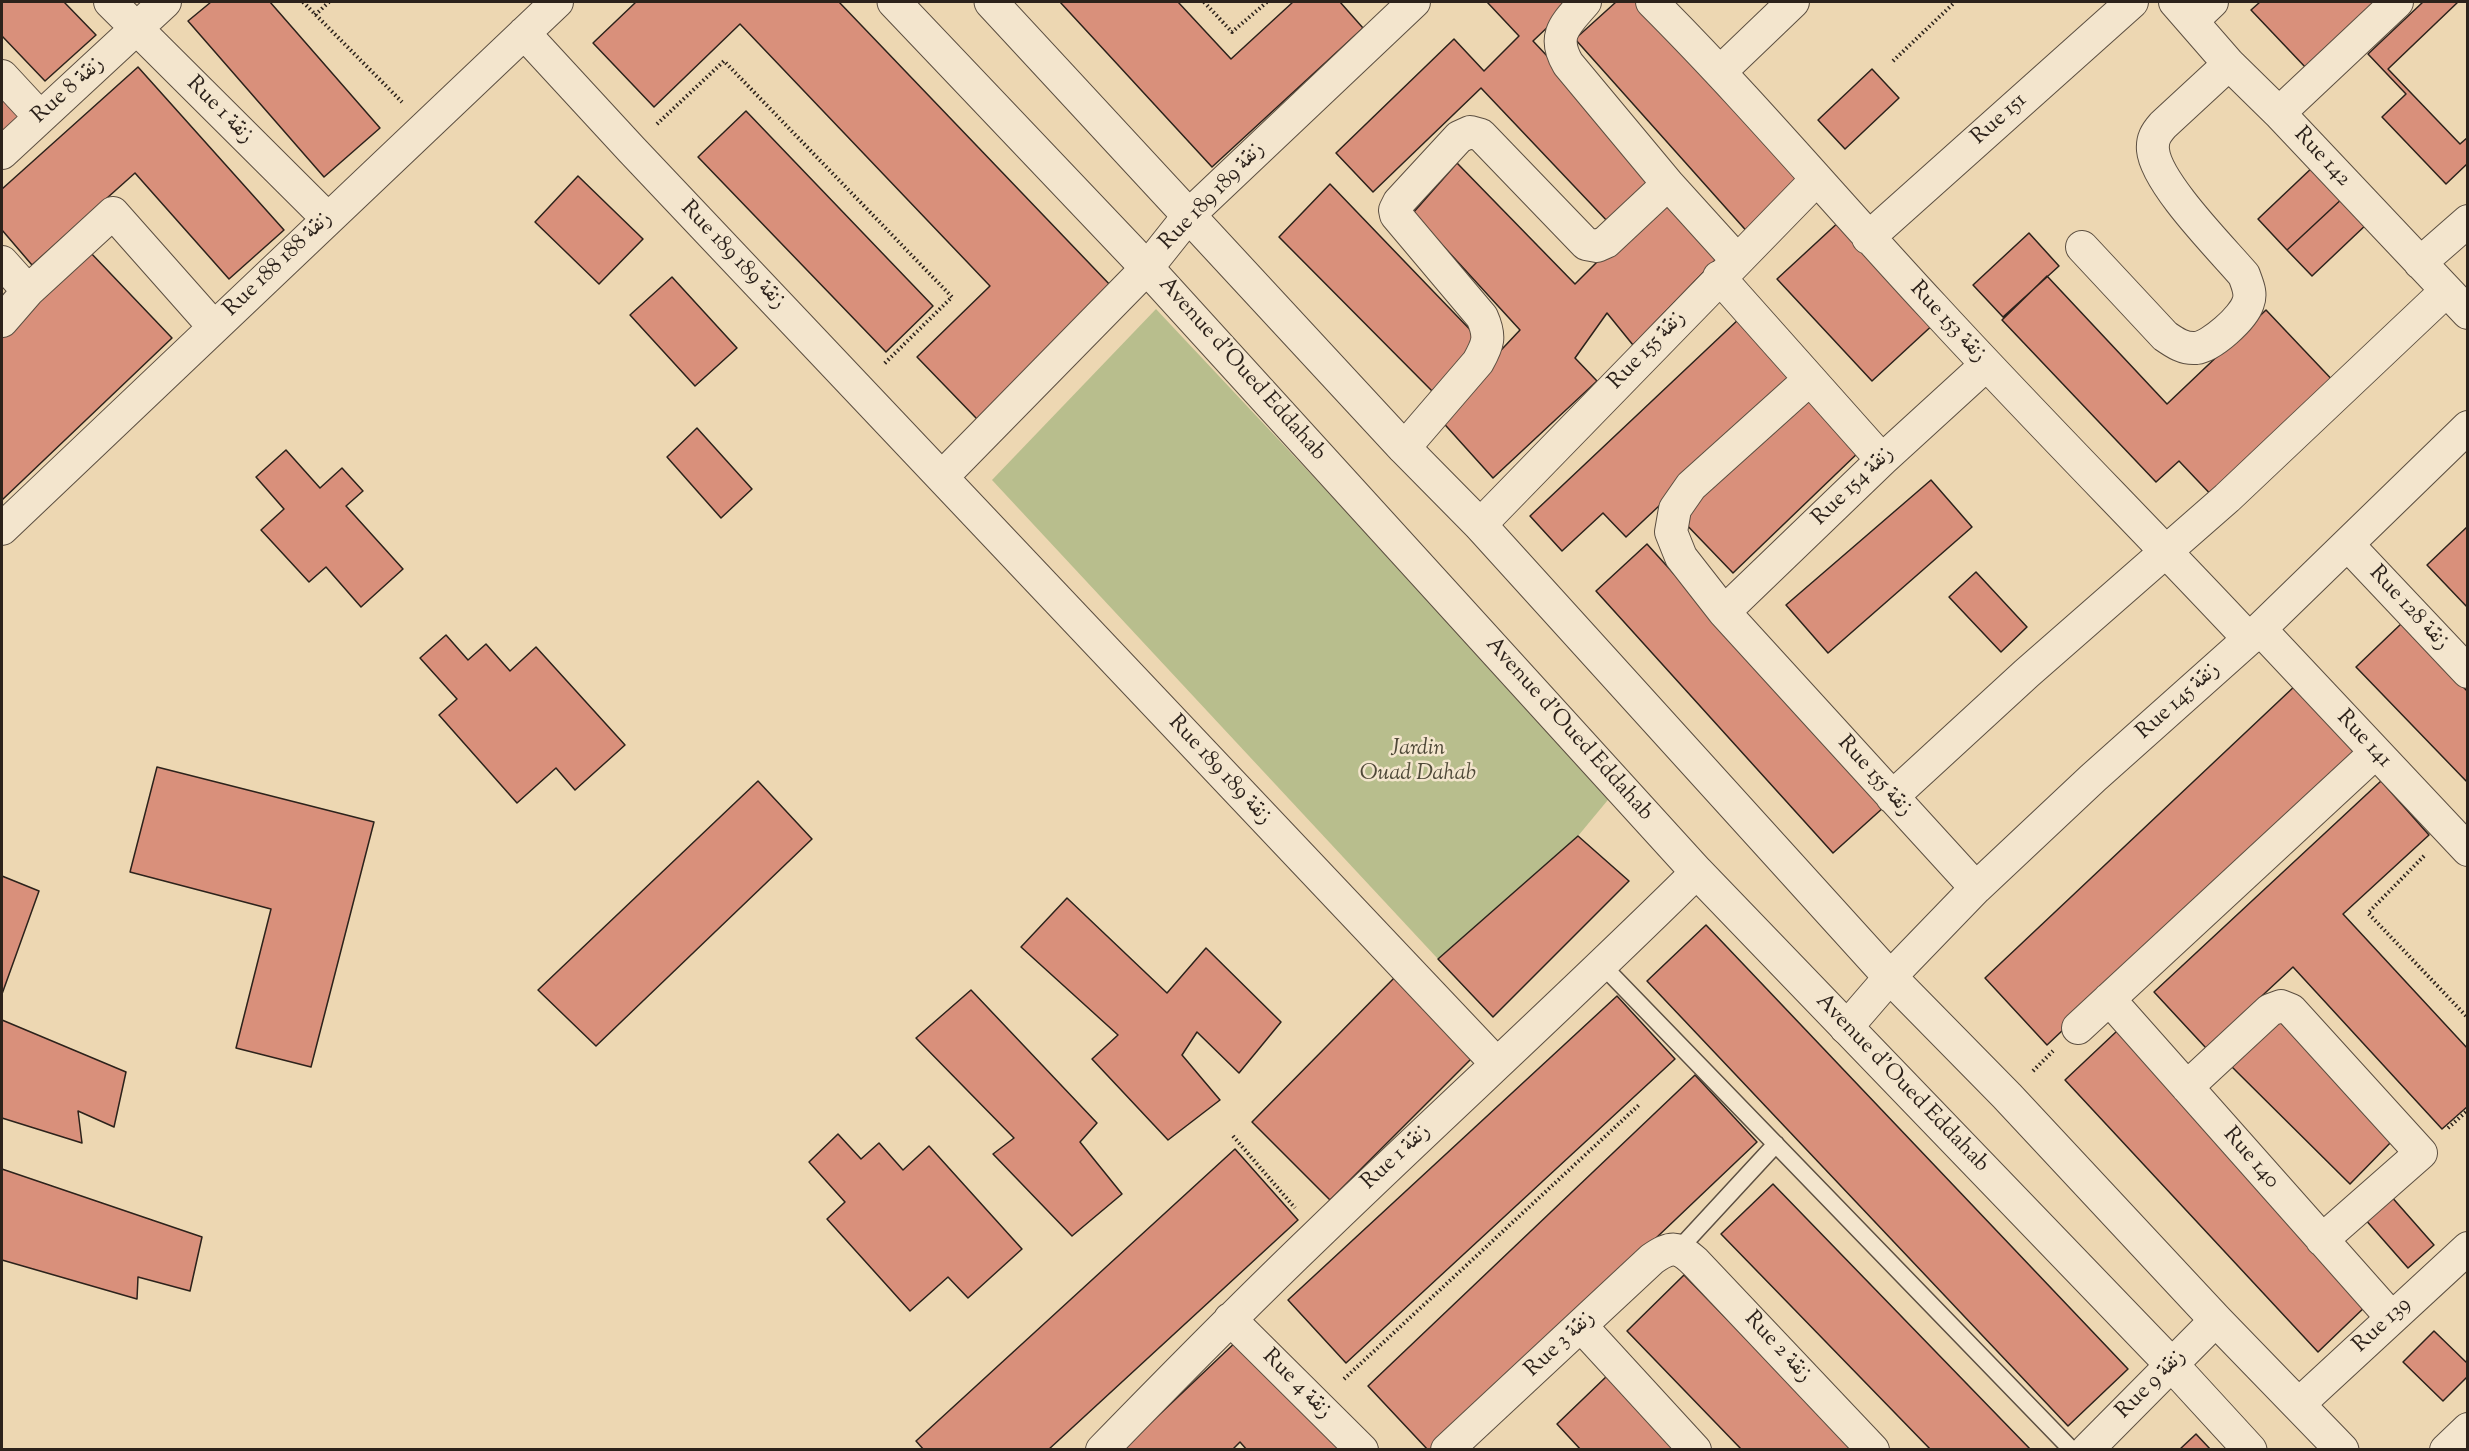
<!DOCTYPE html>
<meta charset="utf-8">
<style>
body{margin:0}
#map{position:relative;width:2469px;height:1451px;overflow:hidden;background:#edd7b2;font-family:"Sorts Mill Goudy",serif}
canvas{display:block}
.frame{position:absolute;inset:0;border:3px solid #2c221b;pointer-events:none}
</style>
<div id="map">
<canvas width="2469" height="1451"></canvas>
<div class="frame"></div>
</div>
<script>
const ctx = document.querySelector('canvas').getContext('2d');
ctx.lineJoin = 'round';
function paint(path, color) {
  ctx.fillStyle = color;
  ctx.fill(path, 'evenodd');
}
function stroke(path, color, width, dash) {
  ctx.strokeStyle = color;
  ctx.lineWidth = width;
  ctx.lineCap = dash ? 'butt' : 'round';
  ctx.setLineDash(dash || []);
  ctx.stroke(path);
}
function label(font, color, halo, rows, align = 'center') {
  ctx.font = font + ' "Sorts Mill Goudy",Amiri,serif';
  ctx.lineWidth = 5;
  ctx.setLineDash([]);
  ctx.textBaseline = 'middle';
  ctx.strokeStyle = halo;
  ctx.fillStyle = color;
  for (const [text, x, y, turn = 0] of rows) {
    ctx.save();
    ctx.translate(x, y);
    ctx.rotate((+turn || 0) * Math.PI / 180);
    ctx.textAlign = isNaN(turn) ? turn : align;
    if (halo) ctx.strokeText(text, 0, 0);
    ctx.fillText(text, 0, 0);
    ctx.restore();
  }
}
const green = new Path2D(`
 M1156,309l456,486 -34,41 -140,123 -446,-479z`);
const building = new Path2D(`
 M2,2h62l32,33 -51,46 -43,-45z
 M211,2h59l110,126 -56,49 -136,-156z
 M636,2h203l274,286 -136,131 -60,-62 73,-71 -250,-262 -86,83 -61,-64z
 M1060,2h118l53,57 62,-57h47l23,26 -151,139z
 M1487,2h87l-41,39 127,135 -50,48 -129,-136 -108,104 -37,-39 118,-114 30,32 35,-35z
 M1616,2h26l165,184 -56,50 -176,-197z
 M2260,2h118l-71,67 -56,-59z
 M2423,2h35l-70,67 72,75 8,-7v26l-22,21 -64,-67 24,-23 -38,-40z
 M138,67l146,163 -55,49 -94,-106 -103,92 -30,-35v-41z
 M1872,69l27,29 -54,51 -27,-29z
 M2,96l19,20 -19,19z
 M746,111l187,195 -47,46 -188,-195z
 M1457,163l118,121 91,-91 58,58 -91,94 -26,-32 -32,45 22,23 -104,97 -55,-61 82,-87 -107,-117z
 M2316,164l29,32 -58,54 -29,-31z
 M578,176l65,63 -44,45 -64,-62z
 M1330,184l150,156 -43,56 -158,-159z
 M2345,196l24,26 -57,54 -25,-26z
 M1842,219l95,102 -65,60 -95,-102z
 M2029,233l30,33 -56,51 -30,-32z
 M89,251l83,87 -170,162v-165z
 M2047,276l120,128 99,-94 73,77 -121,115 -39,-41 -23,21 -154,-162z
 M672,277l65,71 -42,38 -65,-71z
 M1740,318l55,60 -169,159 -23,-24 -41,38 -32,-35z
 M1810,393l52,56 -129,124 -53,-55z
 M697,428l55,61 -31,29 -54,-61z
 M286,450l34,38 22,-20 21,23 -17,15 57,63 -42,38 -35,-40 -17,15 -48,-52 23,-21 -28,-32z
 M1931,480l41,47 -144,126 -42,-48z
 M2468,526v82l-41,-43z
 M1647,544l237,263 -51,46 -237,-262z
 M1976,572l51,55 -26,25 -52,-55z
 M2402,623l66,69v91l-112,-116z
 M446,635l22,25 18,-16 24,27 26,-24 89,98 -50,45 -19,-22 -39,35 -78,-88 18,-16 -37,-41z
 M2297,684l62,67 -312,294 -62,-67z
 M157,767l217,55 -63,245 -75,-19 35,-139 -141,-37z
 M758,781l54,58 -216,207 -58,-56z
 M2381,781l48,54 -86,79 125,135v57l-26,23 -149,-162 -87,81 -52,-56z
 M1578,836l51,45 -136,136 -55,-58z
 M2,876l37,15 -37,103z
 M1067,898l100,95 39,-45 75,74 -42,51 -42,-41 -15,23 38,45 -52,40 -76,-81 26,-24 -97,-88z
 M1706,925l422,444 -60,57 -421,-445z
 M1401,971l79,79 -150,150 -78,-78z
 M971,990l126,133 -17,19 42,52 -50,42 -79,-82 21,-16 -98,-100z
 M1617,996l58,63 -329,304 -58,-63z
 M2275,1017l121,120 -46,47 -121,-120z
 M2,1020l124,52 -12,55 -36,-16 4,32 -80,-25z
 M2117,1031l252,272 -51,49 -253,-272z
 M1695,1075l62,67 -324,308h-5l-60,-64z
 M838,1134l23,25 18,-16 24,27 26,-24 93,103 -54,49 -20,-21 -38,34 -83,-92 18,-17 -36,-40z
 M1235,1149l63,71 -250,230h-124l-8,-9z
 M2,1169l200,68 -12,54 -52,-14 -1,22 -135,-39z
 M1773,1184l258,266h-100l-210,-216z
 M2390,1195l44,50 -26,23 -44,-50z
 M1684,1275l170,175h-112l-115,-119z
 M2434,1331l34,33v12l-25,25 -40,-39z
 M1240,1338l104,112h-97l-7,-8 -8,8h-110z
 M1608,1375l71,75h-98l-24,-26z
 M2196,1434l15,16h-32z`);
const path = new Path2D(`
 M303,2l99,100
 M1204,2l28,30 35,-30
 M315,15l14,-13
 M1893,61l62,-59
 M657,124l67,-63 228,236 -69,68
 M2424,856l-56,57 100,105
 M2033,1071l20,-20
 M2448,1128l20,-18
 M1233,1136l62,72
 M1344,1379l296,-275`);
const service = new Path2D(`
 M1603,966l469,484
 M1678,1250l98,-106`);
const minor = new Path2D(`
 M110,2l218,217
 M1585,2c-19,22 -34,33 -17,62l100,120 68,75
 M1652,2c98,98 187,204 282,306 103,112 211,220 315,331
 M2175,2l54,62 50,49 189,200
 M2192,21l20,-19
 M524,33l107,116 866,915
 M1721,71l72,-69
 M2,76l38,41
 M2279,113l118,-111
 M2,153l163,-151
 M1868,238l264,-236
 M2082,247l83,89c10,7 19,13 31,12 16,-2 47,-30 52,-45 4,-10 -1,-19 -4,-28 -23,-27 -88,-92 -91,-125 -1,-11 3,-17 10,-25l66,-61
 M2,262l26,29
 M2420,263l48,-42
 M1719,277l163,183
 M2,321l26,-30 85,-78 101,114
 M1810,379l-119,107 -16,23 -4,23 10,25 43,55 252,276
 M1404,448l74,-86c10,-18 13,-25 4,-45l-86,-102 -1,-5 4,-8 60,-65 11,-5 11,3 105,109 11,2 9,-4 62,-58
 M942,477l205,-209 43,-54 224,-212
 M1480,525l337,-346
 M2,529l555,-527
 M2348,545l120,127
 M1724,612l158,-152 104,-95
 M2260,629l208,221
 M1892,797l135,-124 200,-175 219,-207
 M2109,999l283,319
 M1846,1028l44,-51 86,-89 117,-110 167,-149 208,-202
 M2078,1028l297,-275
 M2187,1087l83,-77 11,-4 10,4 130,143 -99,87
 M1230,1319l132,131
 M1582,1327l113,123
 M2299,1404l169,-156
 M1102,1450c71,-73 142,-145 215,-215 126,-122 256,-240 380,-363
 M1447,1450l205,-191c19,-13 26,-13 43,3l178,188
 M2087,1450l129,-130
 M2446,1450l22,-21`);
const tertiary = new Path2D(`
 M894,2l253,266 550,604 475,493 78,85
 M991,2l413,446 76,77 410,452 117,119 209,224 126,130`);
const streetNames = [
 ["Rue 8 زنقة",69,91,-42],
 ["Rue 1 زنقة",219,111,45],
 ["Rue 151",2000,120,-42],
 ["Rue 142",2321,158,47],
 ["Rue 189 زنقة 189",1213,197,-46],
 ["Rue 189 زنقة 189",732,256,46],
 ["Rue 188 زنقة 188",279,265,-44],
 ["Rue 153 زنقة",1947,323,47],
 ["Rue 155 زنقة",1648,351,-46],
 ["Avenue d'Oued Eddahab",1241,370,48],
 ["Rue 154 زنقة",1854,487,-44],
 ["Rue 128 زنقة",2408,609,47],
 ["Rue 145 زنقة",2179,702,-42],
 ["Avenue d'Oued Eddahab",1568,730,48],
 ["Rue 141",2363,740,47],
 ["Rue 189 زنقة 189",1219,771,47],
 ["Rue 155 زنقة",1874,777,48],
 ["Avenue d'Oued Eddahab",1901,1084,46],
 ["Rue 1 زنقة",1397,1158,-43],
 ["Rue 140",2250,1159,49],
 ["Rue 139",2383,1326,-43],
 ["Rue 3 زنقة",1561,1345,-43],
 ["Rue 2 زنقة",1777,1348,47],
 ["Rue 4 زنقة",1296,1385,45],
 ["Rue 9 زنقة",2152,1385,-45]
];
const parkNames = [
 ["Jardin",1418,750],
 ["Ouad Dahab",1418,775]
];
paint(green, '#b8be8d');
paint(building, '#d9907b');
stroke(building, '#2c221b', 1.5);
stroke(service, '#5c4f41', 19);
stroke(minor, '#5c4f41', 34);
stroke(tertiary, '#5c4f41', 35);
stroke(path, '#2c221b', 4, [1.5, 3]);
stroke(service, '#f3e5cd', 16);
stroke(minor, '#f3e5cd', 32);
stroke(tertiary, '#f3e5cd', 33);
label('22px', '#2c221b', '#f3e5cd', streetNames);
label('italic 22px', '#4f4938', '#f3e5cd', parkNames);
</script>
